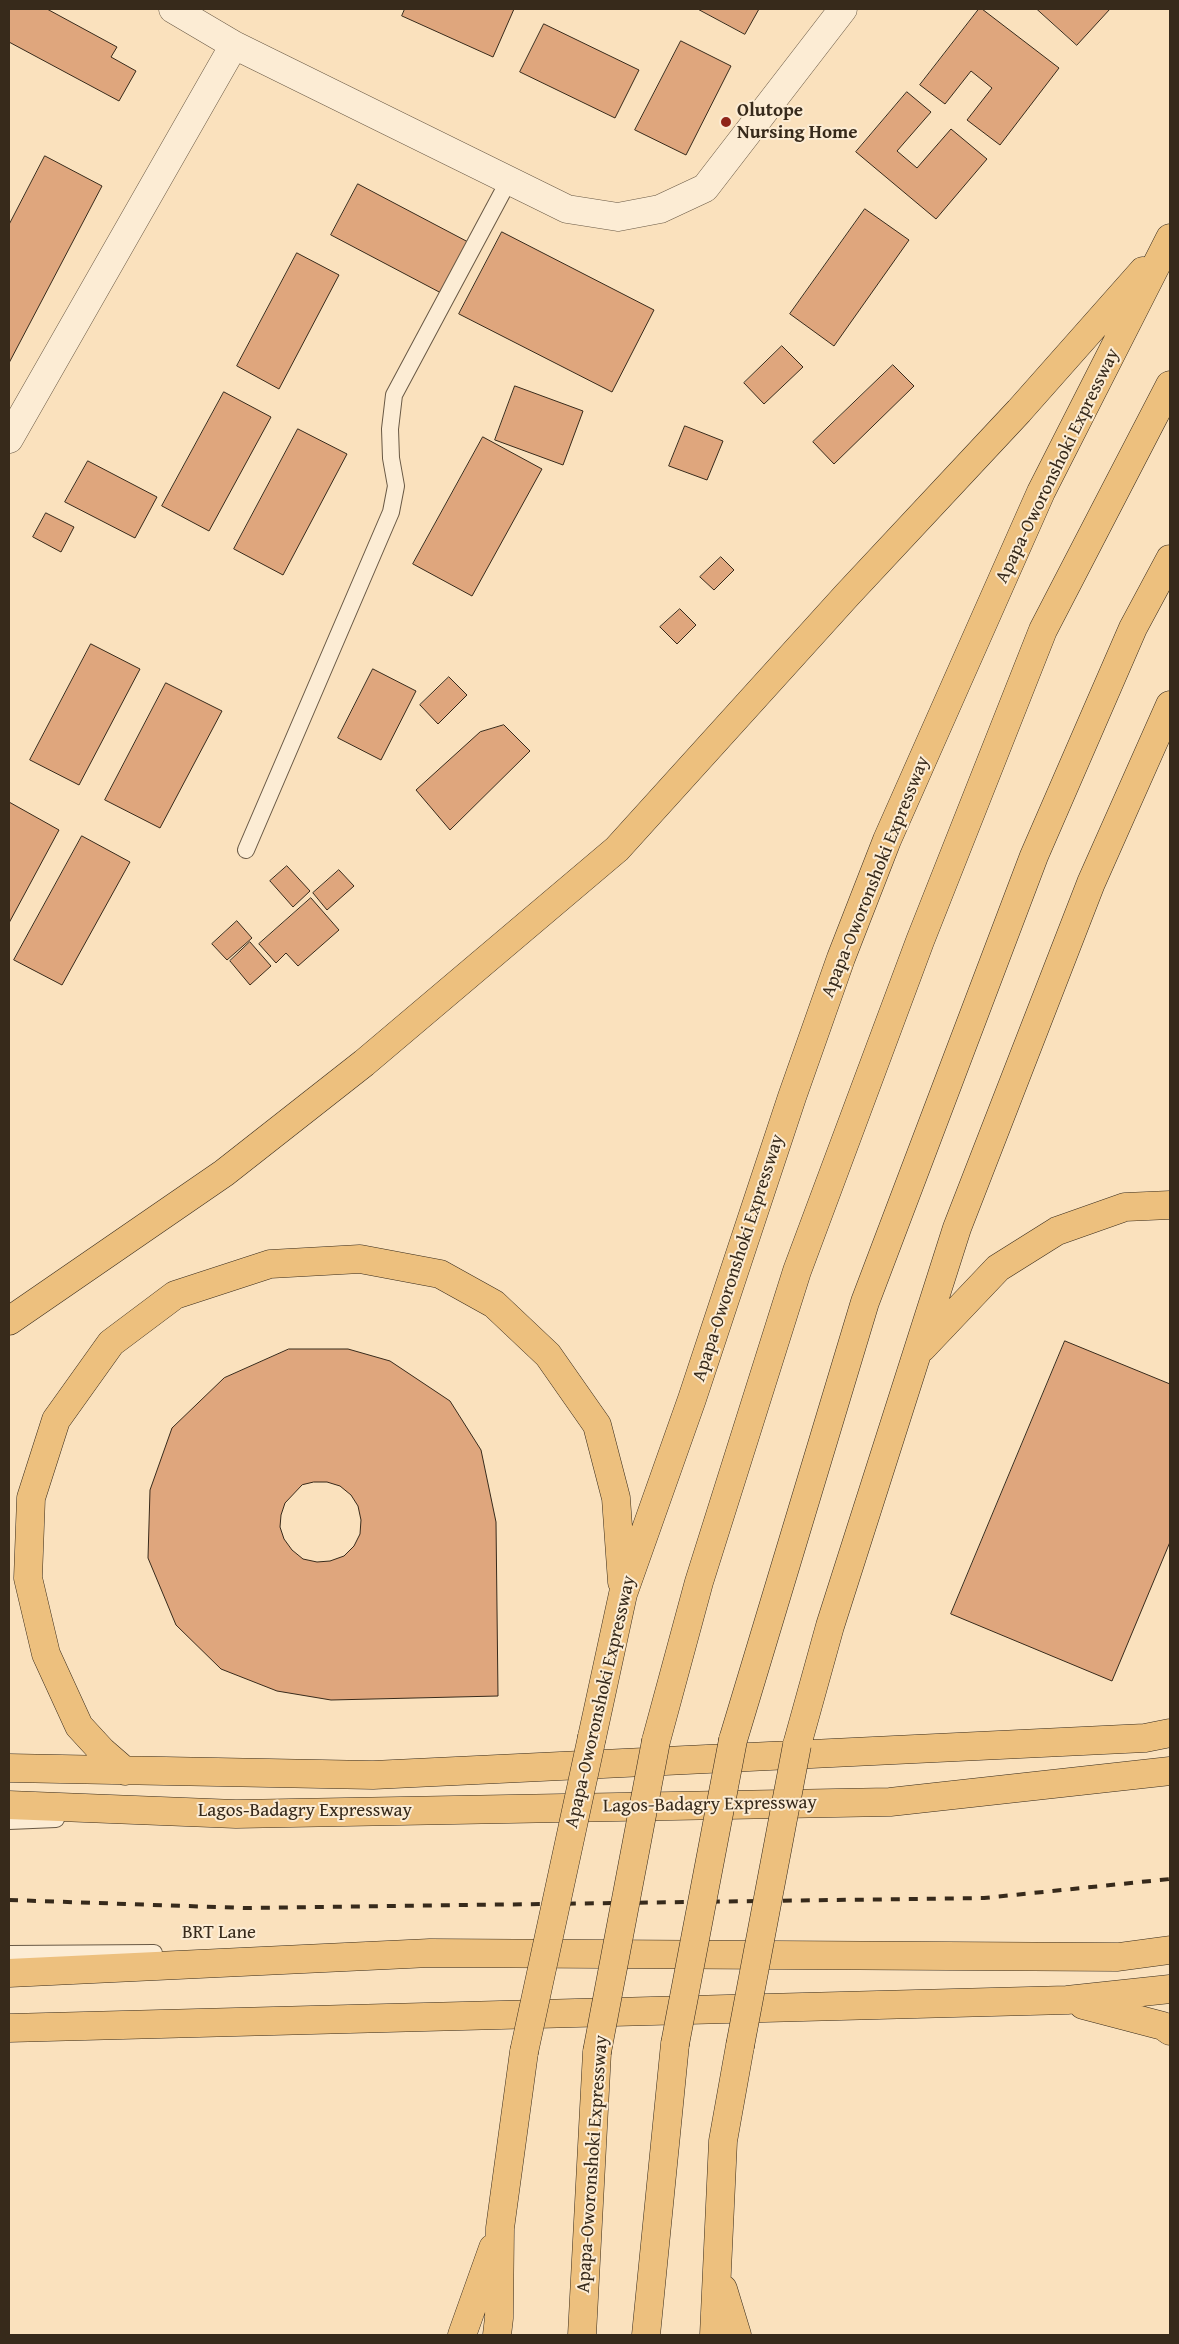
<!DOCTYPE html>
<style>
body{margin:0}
#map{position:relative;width:1179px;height:2344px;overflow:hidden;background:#fae1bd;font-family:"Gentium Book Plus",serif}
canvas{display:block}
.frame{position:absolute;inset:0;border:10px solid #372a1b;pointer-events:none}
</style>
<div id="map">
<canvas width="1179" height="2344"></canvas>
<div class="frame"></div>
</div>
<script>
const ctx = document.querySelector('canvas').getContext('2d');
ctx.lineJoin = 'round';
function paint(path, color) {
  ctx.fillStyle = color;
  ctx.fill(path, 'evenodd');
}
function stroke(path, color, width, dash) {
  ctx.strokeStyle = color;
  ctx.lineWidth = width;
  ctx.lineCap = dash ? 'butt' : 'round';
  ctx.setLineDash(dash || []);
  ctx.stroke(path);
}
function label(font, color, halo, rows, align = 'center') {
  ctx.font = font + ' "Gentium Book Plus",serif';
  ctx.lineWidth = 4;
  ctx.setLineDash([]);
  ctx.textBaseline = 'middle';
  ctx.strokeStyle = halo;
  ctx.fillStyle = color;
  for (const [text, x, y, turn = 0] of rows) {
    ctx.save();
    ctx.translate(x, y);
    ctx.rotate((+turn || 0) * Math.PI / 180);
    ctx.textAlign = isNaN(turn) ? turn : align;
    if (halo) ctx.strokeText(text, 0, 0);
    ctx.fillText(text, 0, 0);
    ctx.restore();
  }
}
const building = new Path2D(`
 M9,9h38l70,38 -6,10 25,14 -17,30 -110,-59z
 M405,9h109l-21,48 -91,-41z
 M698,9h61l-14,25z
 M979,9h3l77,59 -59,77 -33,-25 25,-32 -21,-17 -26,33 -25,-19z
 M1037,9h73l-33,36z
 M544,24l95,46 -24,48 -95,-46z
 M681,41l50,25 -45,89 -51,-25z
 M907,92l24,20 -34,39 20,17 34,-39 36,30 -51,60 -80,-67z
 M45,156l57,30 -93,177v-138z
 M358,184l112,59 -27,51 -112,-59z
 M865,209l44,31 -75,106 -44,-32z
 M502,232l152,78 -42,82 -153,-78z
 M297,253l42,22 -60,114 -42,-23z
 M782,346l21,21 -39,37 -20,-21z
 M893,365l21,21 -80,78 -21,-22z
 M515,386l68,25 -20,54 -68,-25z
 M224,392l47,25 -62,114 -47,-25z
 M685,426l38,15 -16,39 -38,-14z
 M298,429l49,25 -64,121 -49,-26z
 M483,437l59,32 -70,127 -59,-32z
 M88,461l69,36 -22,41 -70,-36z
 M46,513l28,14 -13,25 -28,-15z
 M721,557l13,13 -20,20 -14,-13z
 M680,609l16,16 -19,19 -17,-17z
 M91,644l49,25 -61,116 -49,-25z
 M373,669l43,22 -35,69 -43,-22z
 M449,677l18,18 -29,29 -18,-19z
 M166,683l56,28 -62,117 -55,-28z
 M504,725l26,26 -80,79 -34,-40 64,-58z
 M9,802l50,28 -50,93z
 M82,836l48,26 -68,123 -48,-25z
 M287,866l23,25 -17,16 -23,-26z
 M339,870l15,16 -27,24 -14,-17z
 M311,898l28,32 -41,36 -12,-13 -10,10 -17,-19z
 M237,921l15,17 -25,22 -15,-16z
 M250,942l21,24 -21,19 -20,-24z
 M1065,1341l105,43v158l-58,139 -161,-67z
 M289,1349h59l42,12 60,40 31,49 15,72 2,174 -167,4 -54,-9 -56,-22 -45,-44 -28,-67 2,-68 22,-62 52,-50zM314,1482h13l13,4 11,9 7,11 3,14 -1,14 -6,12 -10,10 -14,5 -13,1 -14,-3 -11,-9 -8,-11 -4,-12 1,-12 4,-12 17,-18z`);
const service = new Path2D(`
 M246,850l145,-338 5,-26 -5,-28 -1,-29 4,-34 115,-215
 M9,1821l47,-2
 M9,1954l145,-1`);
const minor = new Path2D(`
 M173,9l61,36 333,164 51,8 42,-8 45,-21 138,-179
 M9,439l225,-394`);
const primary = new Path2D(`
 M9,1321l215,-148 140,-110 253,-214 230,-254 172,-184 124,-140
 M922,1348l76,-80 59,-37 68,-24 45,-2
 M592,1737l31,-143 69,-195 100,-302 49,-139 46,-118 154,-348 129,-254
 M797,1745l33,-119 127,-398 134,-345 79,-178
 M9,1768l364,7 772,-37 25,-5
 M125,1771l-23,-20 -23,-25 -33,-72 -18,-76 3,-80 25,-78 55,-77 64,-48 95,-31 90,-5 80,15 54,30 54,51 49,70 19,73 6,84
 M1083,2005l80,21 7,5
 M9,2028l1058,-28 103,-11
 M723,2289l14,46
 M462,2335l31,-87
 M497,2335l2,-17 1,-90 24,-176
 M714,2335l9,-194 17,-95`);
const motorway = new Path2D(`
 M733,1740l132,-438 169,-446 99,-228 37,-69
 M656,1741l43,-159 98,-311 123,-330 123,-311 127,-245
 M9,1805l227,9 654,-12 280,-31
 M9,1973l421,-20 688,4 52,-7
 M582,2335l15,-283
 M646,2335l29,-291`);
const rail = new Path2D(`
 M9,1900l236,8 739,-10 186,-19`);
const primaryBridge = new Path2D(`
 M740,2046l57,-301
 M524,2052l68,-315`);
const motorwayBridge = new Path2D(`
 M675,2044l58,-304
 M597,2052l59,-311`);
const markers = [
 [726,122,6,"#8f2418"]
];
const poiNames = [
 ["Olutope",737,111],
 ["Nursing Home",737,133]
];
const streetNames = [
 ["Apapa-Oworonshoki Expressway",1058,466,-64],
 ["Apapa-Oworonshoki Expressway",876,877,-68],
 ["Apapa-Oworonshoki Expressway",739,1258,-72],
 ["Apapa-Oworonshoki Expressway",601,1702,-77],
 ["Lagos-Badagry Expressway",710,1805,-1],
 ["Lagos-Badagry Expressway",305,1811],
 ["BRT Lane",219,1933],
 ["Apapa-Oworonshoki Expressway",593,2164,-86]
];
paint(building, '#dfa67d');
stroke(building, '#372a1b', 1);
stroke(service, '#685844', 18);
stroke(minor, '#685844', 29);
stroke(primary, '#372a1b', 29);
stroke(motorway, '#372a1b', 29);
stroke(service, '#fcecd4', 16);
stroke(minor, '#fcecd4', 28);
stroke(primary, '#edc07e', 28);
stroke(motorway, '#edc07e', 28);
stroke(rail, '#372a1b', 4, [9, 9]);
stroke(primaryBridge, '#372a1b', 29, []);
stroke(motorwayBridge, '#372a1b', 29, []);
stroke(primaryBridge, '#edc07e', 28);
stroke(motorwayBridge, '#edc07e', 28);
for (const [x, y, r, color] of markers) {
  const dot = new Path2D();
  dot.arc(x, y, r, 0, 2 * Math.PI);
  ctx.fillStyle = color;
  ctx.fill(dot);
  stroke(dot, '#fcecd4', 2);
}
label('bold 19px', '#372a1b', '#fcecd4', poiNames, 'left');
label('19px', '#372a1b', '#fcecd4', streetNames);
</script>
